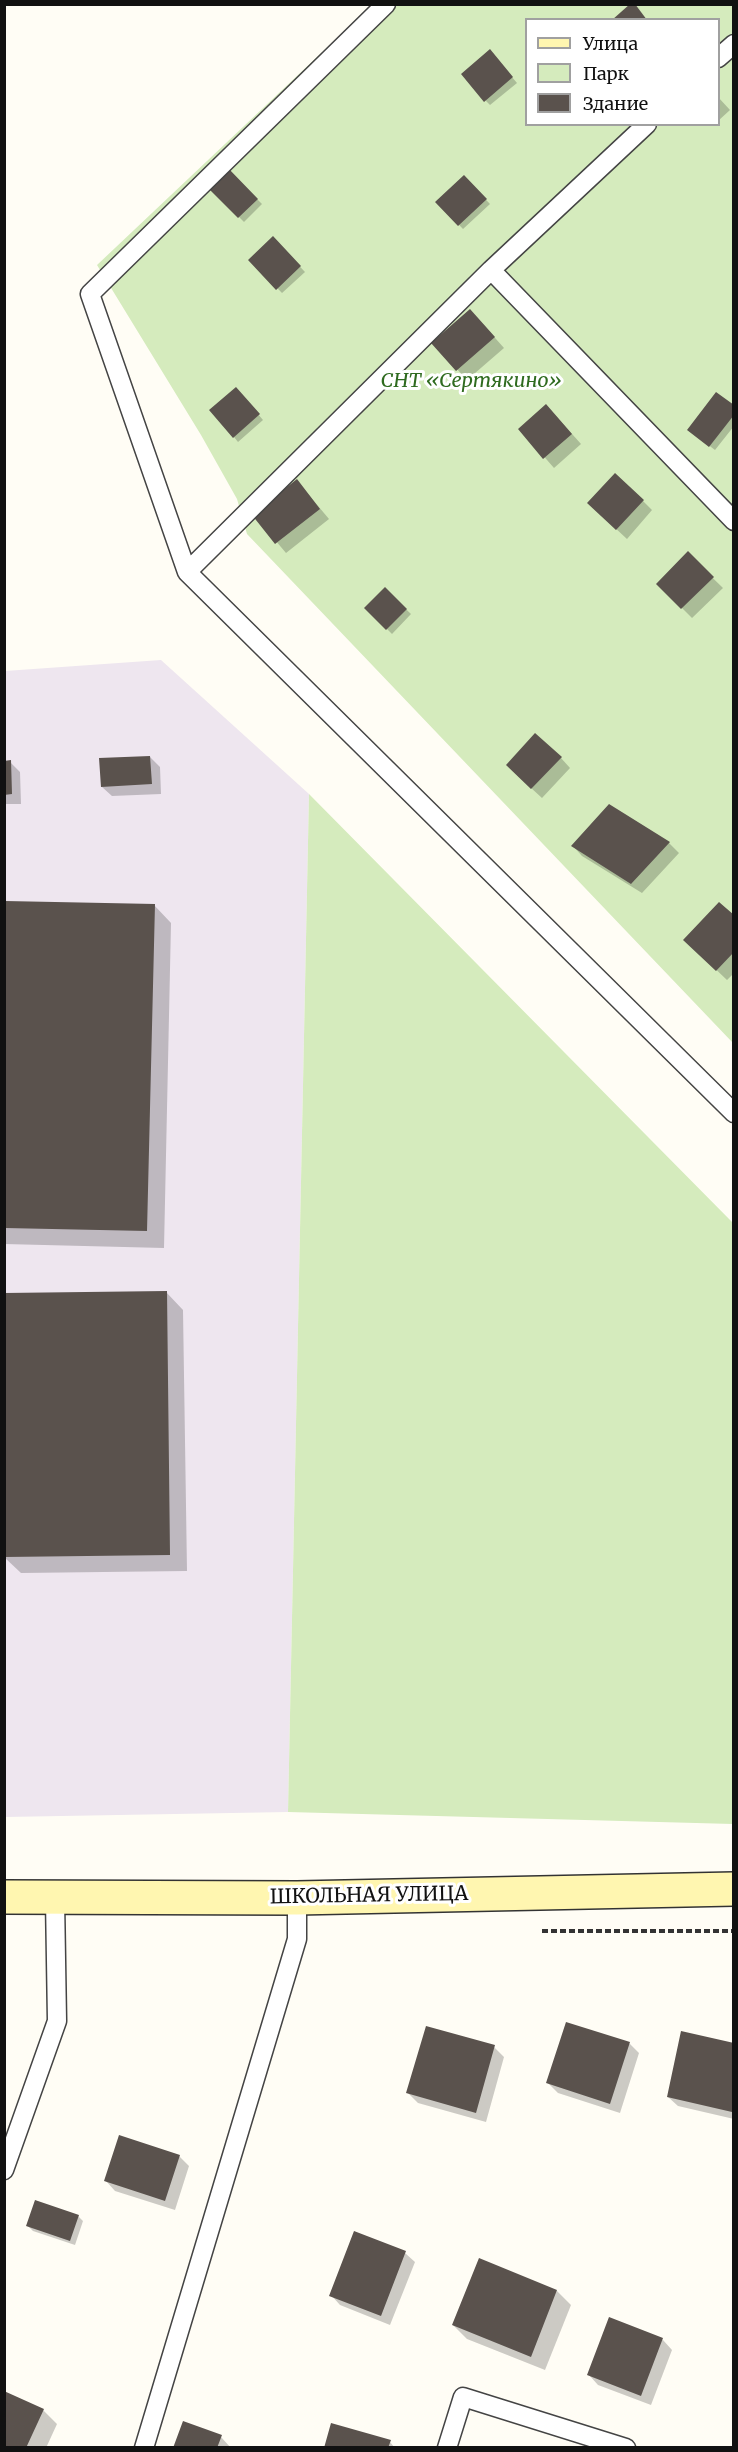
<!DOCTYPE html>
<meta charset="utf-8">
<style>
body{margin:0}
#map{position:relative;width:738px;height:2452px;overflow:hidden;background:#fffdf5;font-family:Merriweather,serif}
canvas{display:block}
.frame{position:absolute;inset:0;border:6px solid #111;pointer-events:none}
.legend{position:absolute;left:525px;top:18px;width:195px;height:108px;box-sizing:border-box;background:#fff;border:2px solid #a0a0a0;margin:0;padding:8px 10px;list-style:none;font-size:18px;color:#111}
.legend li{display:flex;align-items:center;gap:12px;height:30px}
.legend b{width:30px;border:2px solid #a0a0a0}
</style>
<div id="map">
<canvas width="738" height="2452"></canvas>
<div class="frame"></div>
<ul class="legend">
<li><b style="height:8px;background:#fff6b0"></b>Улица</li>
<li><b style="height:16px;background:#d5ebbd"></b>Парк</li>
<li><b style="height:16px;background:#5a524d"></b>Здание</li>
</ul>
</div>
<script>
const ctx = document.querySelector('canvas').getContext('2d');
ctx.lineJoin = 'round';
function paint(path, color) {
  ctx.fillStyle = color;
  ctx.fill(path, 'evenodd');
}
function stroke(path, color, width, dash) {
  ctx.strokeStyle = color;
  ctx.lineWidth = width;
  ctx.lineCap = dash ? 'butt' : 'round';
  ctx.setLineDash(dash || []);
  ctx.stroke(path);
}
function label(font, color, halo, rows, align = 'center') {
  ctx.font = font + ' Merriweather,serif';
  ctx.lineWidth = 6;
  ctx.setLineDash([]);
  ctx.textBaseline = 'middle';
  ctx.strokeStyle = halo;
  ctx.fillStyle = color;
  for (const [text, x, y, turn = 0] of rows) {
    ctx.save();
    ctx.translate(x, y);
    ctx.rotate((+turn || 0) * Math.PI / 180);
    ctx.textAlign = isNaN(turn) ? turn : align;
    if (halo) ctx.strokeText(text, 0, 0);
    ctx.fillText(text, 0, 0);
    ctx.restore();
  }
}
const industrial = new Path2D(`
 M161,660l148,134 -21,1018 -283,5v-1146z`);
const green = new Path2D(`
 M372,5h361v1038l-486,-509 -10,-35 -36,-64 -104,-170zM526,20h192v104h-192z
 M309,794l424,429v601l-445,-12z`);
const shadow = new Path2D(`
 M494,56l23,27 -27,22 -4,-4z
 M718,97l12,13 -12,11z
 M228,170l34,34 -18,18 -34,-34z
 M464,177l26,27 -27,25 -26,-27z
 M273,238l32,34 -23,21 -32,-33z
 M480,321l24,27 -37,32 -34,-37z
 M241,394l22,26 -25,22 -4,-5z
 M734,407v19l-19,24 -21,-16z
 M556,416l25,28 -27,24 -34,-39z
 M297,481l32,38 -43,34 -32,-38z
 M643,501l9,9 -25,29 -28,-26z
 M688,554l35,34 -31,30 -34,-34z
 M385,589l26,25 -19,20 -26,-26z
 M150,757l10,10 1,27 -49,2 -10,-9z
 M561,758l9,10 -28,30 -25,-23z
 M4,762h6l10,10 1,32h-17z
 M609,806l60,37 10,10 -37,40 -60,-37 -9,-10z
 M4,902l150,3 17,18 -7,325 -160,-4z
 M734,917v56l-7,7 -42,-40z
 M166,1292l17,18 4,261 -166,2 -17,-16v-262z
 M567,2024l63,20 9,9 -19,60 -62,-20 -10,-10z
 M734,2045v74l-56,-13 -10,-9z
 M494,2047l10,10 -18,65 -68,-19 -10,-10z
 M179,2156l10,10 -14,44 -60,-19 -9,-10z
 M78,2216l5,5 -8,24 -42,-14 -5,-5z
 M355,2233l50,20 10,9 -25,63 -50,-20 -9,-10z
 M557,2291l14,14 -26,65 -78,-31 -14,-14z
 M610,2319l53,21 9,10 -21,55 -53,-20 -9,-10z
 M43,2410l14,14 -11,24h-42z
 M221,2437l10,11h-57z
 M390,2442l5,6h-69z`);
const building = new Path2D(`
 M630,4h5l12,16h-35z
 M490,49l23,28 -29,25 -23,-28z
 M228,168l30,31 -20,19 -30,-30z
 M464,175l23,24 -29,27 -23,-24z
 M273,236l28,30 -25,24 -28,-30z
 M470,309l25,28 -39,34 -25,-28z
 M236,387l24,27 -27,24 -24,-28z
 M716,392l18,13v10l-25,32 -22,-17z
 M546,404l26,30 -29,25 -25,-30z
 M615,473l29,27 -28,30 -29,-27z
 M297,479l23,30 -45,35 -23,-29z
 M688,551l26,26 -33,32 -25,-25z
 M385,587l22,22 -21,21 -22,-22z
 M535,733l27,24 -31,32 -25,-24z
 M150,756l2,28 -51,3 -2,-29z
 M11,760l1,34 -8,1v-34z
 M609,804l61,38 -39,42 -60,-38z
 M5,901l150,3 -8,327 -142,-3z
 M719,902l15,13v37l-18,19 -33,-31z
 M167,1291l3,264 -166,2v-264z
 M566,2022l64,20 -20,62 -64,-21z
 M426,2026l69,19 -19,68 -70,-20z
 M681,2031l53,12 -2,69 -65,-15z
 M119,2135l61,20 -15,46 -61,-20z
 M35,2200l44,15 -9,26 -44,-15z
 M354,2231l52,20 -25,65 -52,-20z
 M479,2258l78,32 -26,67 -79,-32z
 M609,2317l54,21 -22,58 -54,-21z
 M4,2391l40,18 -18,39h-22z
 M183,2421l39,14 -5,13h-44z
 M331,2423l60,17 -3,8h-64z`);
const path = new Path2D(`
 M542,1931h192`);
const lane = new Path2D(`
 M718,58l16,-14
 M647,124l-156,146 -304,302 547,541
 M491,270l243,251
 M187,572l-97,-278 296,-290
 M4,2170l53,-149 -2,-122
 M144,2448l153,-509v-41
 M447,2448l16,-51 163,51`);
const secondary = new Path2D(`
 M4,1897l293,1 437,-9`);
const parkNames = [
 ["СНТ «Сертякино»",471,381]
];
const streetNames = [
 ["ШКОЛЬНАЯ УЛИЦА",369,1896,-1]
];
paint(industrial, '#eee6ef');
paint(green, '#d5ebbd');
paint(shadow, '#0003');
paint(building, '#5a524d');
stroke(lane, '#444', 21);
stroke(secondary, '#333', 36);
stroke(path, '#333', 4, [6, 3]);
stroke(lane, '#fff', 18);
stroke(secondary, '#fff6b0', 33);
label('italic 20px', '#2f6b1f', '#fff', parkNames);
label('20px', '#111', '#fff', streetNames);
</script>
